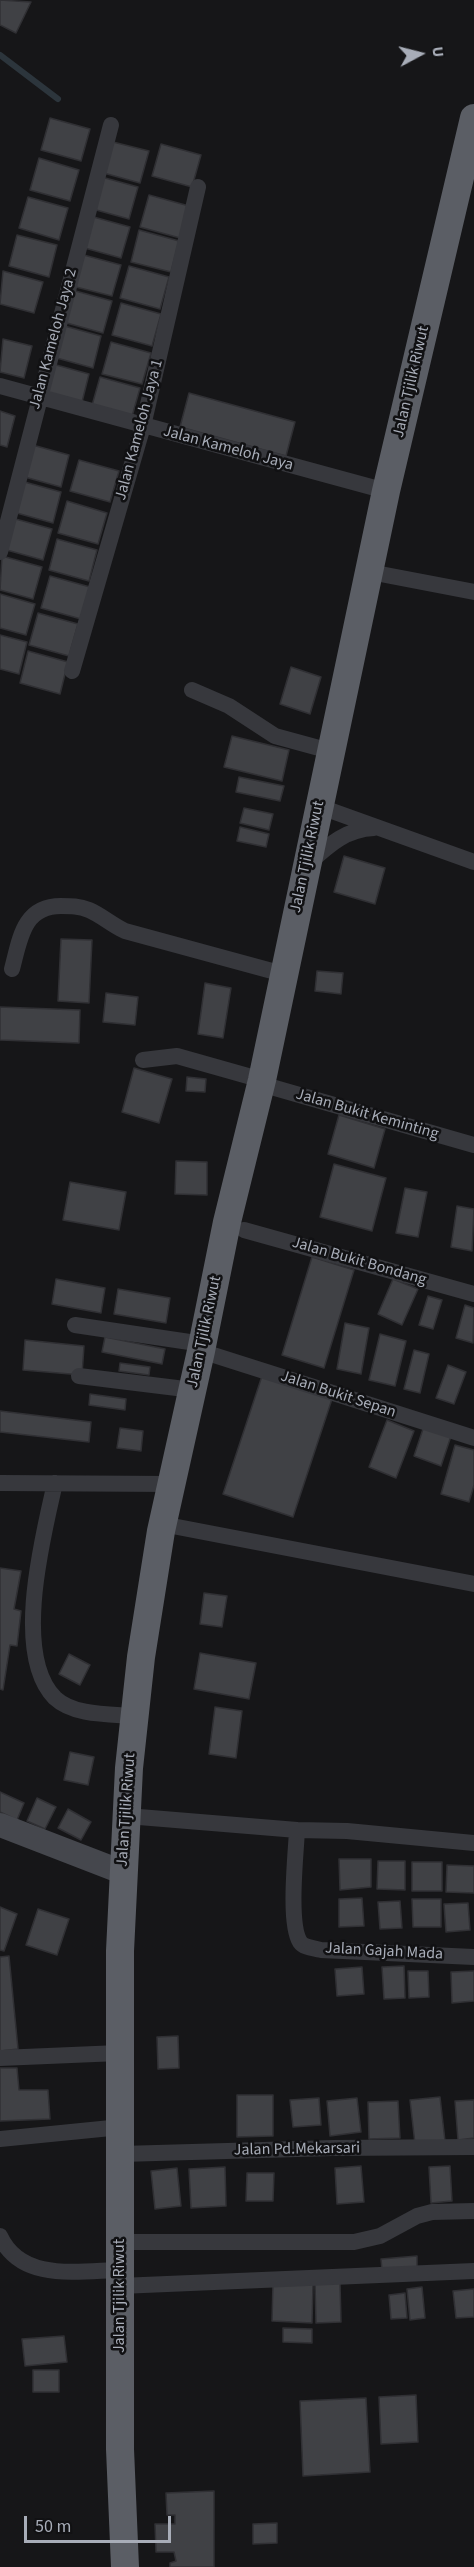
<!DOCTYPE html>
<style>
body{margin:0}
#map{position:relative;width:474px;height:2567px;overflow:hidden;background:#161618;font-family:"Source Sans 3",sans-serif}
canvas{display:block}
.north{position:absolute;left:390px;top:24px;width:60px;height:60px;-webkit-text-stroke:4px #111113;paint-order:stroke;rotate:83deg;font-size:16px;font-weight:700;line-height:24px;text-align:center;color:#a8adb8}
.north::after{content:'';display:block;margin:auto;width:21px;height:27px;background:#a8adb8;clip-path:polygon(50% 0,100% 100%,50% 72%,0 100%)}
.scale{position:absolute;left:24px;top:2516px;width:147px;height:27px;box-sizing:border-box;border:3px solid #a8adb8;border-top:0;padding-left:8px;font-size:18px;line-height:21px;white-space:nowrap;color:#a8adb8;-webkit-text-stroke:4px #111113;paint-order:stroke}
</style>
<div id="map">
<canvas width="474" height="2567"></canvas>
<div class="north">U</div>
<div class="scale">50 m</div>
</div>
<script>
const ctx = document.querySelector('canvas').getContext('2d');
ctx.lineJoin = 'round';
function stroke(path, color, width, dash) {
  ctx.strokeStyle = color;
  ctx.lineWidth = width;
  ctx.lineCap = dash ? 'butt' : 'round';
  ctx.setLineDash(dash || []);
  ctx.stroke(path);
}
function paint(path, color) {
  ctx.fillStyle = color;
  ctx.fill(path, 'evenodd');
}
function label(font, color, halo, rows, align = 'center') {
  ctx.font = font + ' "Source Sans 3",sans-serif';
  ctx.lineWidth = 5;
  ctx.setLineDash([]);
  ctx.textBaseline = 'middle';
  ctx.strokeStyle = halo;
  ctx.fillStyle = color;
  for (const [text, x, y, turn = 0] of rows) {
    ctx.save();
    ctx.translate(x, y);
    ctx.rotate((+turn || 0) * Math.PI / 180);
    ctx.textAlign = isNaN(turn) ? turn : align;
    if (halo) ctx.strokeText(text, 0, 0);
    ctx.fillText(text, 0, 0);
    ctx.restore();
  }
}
const stream = new Path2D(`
 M0,55l58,44`);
const building = new Path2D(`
 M0,0l31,2 -15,31 -16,-8z
 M50,118l40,11 -9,32 -40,-11z
 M109,141l40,10 -9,32 -40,-11z
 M161,144l40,11 -9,32 -40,-11z
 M39,158l40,12 -9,31 -40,-11z
 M98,176l40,11 -9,32 -40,-11z
 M149,195l40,11 -9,32 -40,-11z
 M28,197l40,11 -9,32 -40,-12z
 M90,216l40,11 -9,31 -40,-11z
 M139,230l40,11 -8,31 -40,-10z
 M17,235l40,10 -8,32 -40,-11z
 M80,254l41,11 -9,31 -40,-10z
 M129,266l40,11 -9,32 -40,-11z
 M3,271l40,11 -9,31 -34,-9z
 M72,290l40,11 -9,32 -40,-11z
 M121,303l40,11 -9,32 -40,-11z
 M61,325l40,11 -8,32 -40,-11z
 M3,339l29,7 -8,32 -24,-6z
 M111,342l40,11 -9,31 -40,-10z
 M49,363l40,11 -8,32 -40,-11z
 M100,377l40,11 -9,32 -40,-11z
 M189,393l106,29 -9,34 -106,-29z
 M0,411l15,5 -8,31 -7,-2z
 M29,444l40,11 -8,32 -40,-11z
 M79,460l40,11 -9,31 -40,-11z
 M21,481l40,11 -8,31 -40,-11z
 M67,501l40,12 -9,31 -40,-11z
 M12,518l40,11 -9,31 -40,-11z
 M57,539l40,11 -8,31 -40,-11z
 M2,556l40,11 -9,32 -33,-9z
 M50,576l40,11 -9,32 -40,-11z
 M0,594l35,10 -9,31 -26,-7z
 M38,613l40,11 -9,32 -40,-11z
 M0,635l27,7 -8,32 -19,-5z
 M28,651l40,11 -8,32 -40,-11z
 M291,667l30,10 -11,37 -30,-10z
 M232,736l57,14 -7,31 -58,-14z
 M239,777l45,9 -4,15 -44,-9z
 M244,808l29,6 -4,16 -29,-7z
 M240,827l29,7 -3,13 -29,-6z
 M344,856l41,12 -10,36 -41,-12z
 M61,939l31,1 -3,63 -31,-2z
 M317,971l26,2 -2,21 -26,-3z
 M205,983l26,5 -8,50 -25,-4z
 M106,993l32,4 -3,28 -32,-3z
 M0,1007l80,3 -1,33 -79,-3z
 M134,1068l38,11 -13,44 -37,-11z
 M187,1077l19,2 -1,13 -19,-1z
 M339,1115l46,14 -11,39 -46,-14z
 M176,1161l31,1v33l-32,-1z
 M334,1164l52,14 -14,53 -52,-14z
 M70,1182l56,10 -7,38 -56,-10z
 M405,1188l22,4 -9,45 -22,-4z
 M457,1206l17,3 -2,42 -21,-4z
 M312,1257l42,13 -30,98 -42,-13z
 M56,1279l49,9 -4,25 -49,-9z
 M393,1279l25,10 -16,36 -24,-11z
 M118,1289l52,9 -4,25 -52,-9z
 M428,1296l14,4 -9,29 -14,-4z
 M465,1305l9,3 -1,35 -17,-5z
 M345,1323l24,5 -8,46 -24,-5z
 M380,1334l26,7 -11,45 -26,-6z
 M105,1337l60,12 -3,15 -60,-12z
 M25,1340l59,6 -2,29 -59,-5z
 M414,1350l15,4 -9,39 -16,-4z
 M120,1363l30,4 -1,8 -30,-4z
 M448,1365l18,7 -12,32 -18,-6z
 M263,1373l70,23 -40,121 -70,-23z
 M90,1394l36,5 -1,11 -36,-5z
 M0,1411l91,11 -2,20 -89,-10z
 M387,1420l27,11 -18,47 -27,-11z
 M424,1426l27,10 -10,30 -27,-10z
 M120,1428l23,3 -2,20 -24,-3z
 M455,1445l19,5v35l-5,17 -28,-8z
 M0,1568l21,3 -7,38 7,2 -4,35 -7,-1 -7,45 -3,-1z
 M204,1593l23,3 -5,31 -22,-3z
 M200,1653l56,10 -7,36 -55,-10z
 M69,1654l21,11 -10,20 -21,-11z
 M215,1707l27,4 -6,47 -27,-4z
 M70,1752l24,5 -6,28 -24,-5z
 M0,1792l24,11 -7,17 -17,-8z
 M37,1798l19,9 -11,22 -18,-8z
 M68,1809l23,13 -10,18 -23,-12z
 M339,1859h32v28l-31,3z
 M378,1861h27v29l-28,-1z
 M412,1862h30v29h-30z
 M447,1865l27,1v27l-28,-1z
 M362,1898l2,28 -25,1v-28z
 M412,1899h29v28h-28z
 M400,1901l2,27 -22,1 -2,-27z
 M468,1903l2,27 -24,2 -2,-28z
 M0,1907l17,7 -13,37 -4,-1z
 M38,1909l31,10 -12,36 -31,-10z
 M9,1956l9,93 -18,2v-94z
 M404,1966l1,32 -21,1 -2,-32z
 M362,1967l2,27 -27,2 -2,-27z
 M408,1971h20l1,26 -20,1z
 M474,1971v30l-22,2 -1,-31z
 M178,2036l1,32 -21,1 -1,-32z
 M0,2068h17l2,22h29l2,29 -50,2z
 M237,2095h36v41l-36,1z
 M440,2097l5,44 -30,3 -5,-44z
 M319,2098l2,27 -28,2 -3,-27z
 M357,2098l4,34 -31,4 -3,-35z
 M474,2100v38l-16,2 -3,-39z
 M398,2101l2,37 -31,1 -1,-37z
 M361,2166l3,36 -27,2 -2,-36z
 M450,2166l2,35 -21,2 -2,-36z
 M225,2167l1,39 -35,2 -2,-39z
 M177,2168l4,38 -26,3 -4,-38z
 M247,2173h27l-1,28h-27z
 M417,2256v11l-35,3 -1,-11z
 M273,2282l40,2 -1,39 -40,-2z
 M340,2283l1,39 -25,1 -1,-39z
 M422,2287l3,31 -15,2 -3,-31z
 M474,2289v28l-18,1 -3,-27z
 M405,2293l2,25 -16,1 -2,-24z
 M283,2328l29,1v14l-29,-1z
 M64,2336l3,26 -42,4 -3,-27z
 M33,2370h26v22h-26z
 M416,2395l2,47 -37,2 -2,-47z
 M366,2398l4,74 -67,4 -3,-75z
 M214,2491v76h-44v-4l6,-2 -2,-9h-18l-1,-28h20v-9h-8l-1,-22z
 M277,2523v20l-24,1v-20z`);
const minor = new Path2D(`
 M0,386l386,105
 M0,552l111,-427
 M370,572l104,20
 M72,671l71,-245 55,-239
 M192,690l37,16 46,30 55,15
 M318,806l156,56
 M309,863c20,-18 37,-34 65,-35
 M12,969c8,-30 11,-63 49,-63 10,0 18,0 28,4 12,5 23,15 36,21l158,43
 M143,1060l34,-4 85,24
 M261,1084l213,61
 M244,1230l230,64
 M75,1325l128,19
 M201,1351l273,87
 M79,1376l114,14
 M0,1483l172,1
 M55,1483c-12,53 -43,172 0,215 19,18 55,16 80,18
 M162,1524l312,60
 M127,1816l170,14
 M474,1843l-127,-12 -50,-1c-1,23 -9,93 3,112 4,6 15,6 21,8l153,7
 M0,2058l119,-5
 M0,2139l121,-12
 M121,2154l212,-6 141,-1
 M0,2236c21,46 78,35 120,34
 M120,2242h234l26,-6 37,-20 15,-4 42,-1
 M120,2286l354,-15`);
const secondary = new Path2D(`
 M0,1825l122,47`);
const trunk = new Path2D(`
 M125,2567l-5,-118v-498l9,-183 12,-111 20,-126 40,-180 26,-129 35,-142 124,-589 88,-373`);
const streetNames = [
 ["Jalan Kameloh Jaya 2",54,339,-75],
 ["Jalan Tjilik Riwut",412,382,-77],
 ["Jalan Kameloh Jaya 1",140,430,-75],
 ["Jalan Kameloh Jaya",228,449,15],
 ["Jalan Tjilik Riwut",308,857,-78],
 ["Jalan Bukit Keminting",367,1115,16],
 ["Jalan Bukit Bondang",359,1262,16],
 ["Jalan Tjilik Riwut",205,1332,-78],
 ["Jalan Bukit Sepan",338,1395,18],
 ["Jalan Tjilik Riwut",127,1810,-86],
 ["Jalan Gajah Mada",384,1952,3],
 ["Jalan Pd.Mekarsari",297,2150,-1],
 ["Jalan Tjilik Riwut",120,2296,-90]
];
stroke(stream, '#2c353c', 6);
paint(building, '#404145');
stroke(building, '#303034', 1.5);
stroke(minor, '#37383d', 16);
stroke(secondary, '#45474d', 24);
stroke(trunk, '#5b5e65', 28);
label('16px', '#a8adb8', '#111113', streetNames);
</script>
